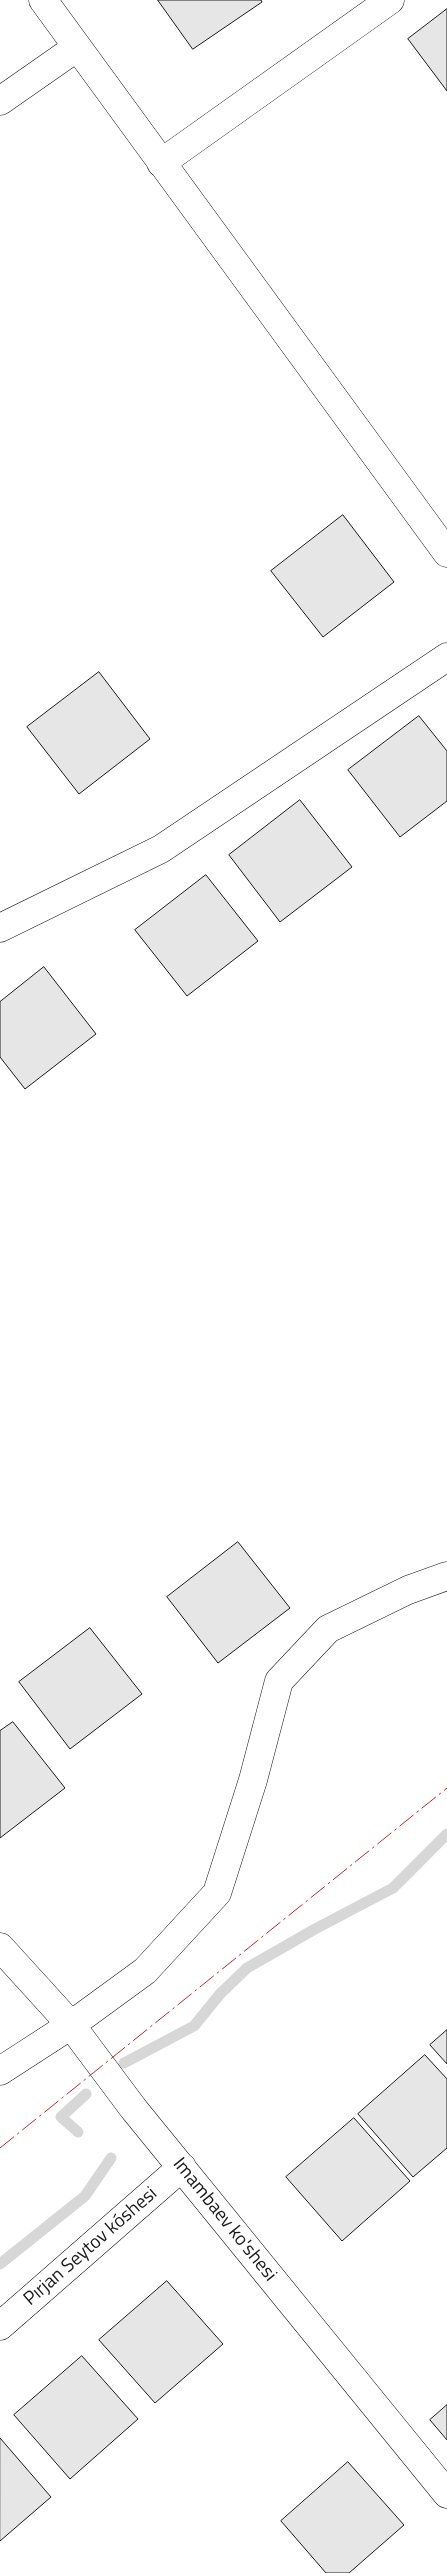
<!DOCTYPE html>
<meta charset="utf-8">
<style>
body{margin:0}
canvas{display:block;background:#fff}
</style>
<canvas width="447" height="2573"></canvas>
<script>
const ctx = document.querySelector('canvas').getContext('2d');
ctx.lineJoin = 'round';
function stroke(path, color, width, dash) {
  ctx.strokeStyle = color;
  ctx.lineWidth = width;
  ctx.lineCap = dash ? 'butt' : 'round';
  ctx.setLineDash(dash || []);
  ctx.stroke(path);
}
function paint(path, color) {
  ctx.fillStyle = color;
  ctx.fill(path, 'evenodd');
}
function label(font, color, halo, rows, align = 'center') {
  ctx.font = font + ' "Titillium Web",sans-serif';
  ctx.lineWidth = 4;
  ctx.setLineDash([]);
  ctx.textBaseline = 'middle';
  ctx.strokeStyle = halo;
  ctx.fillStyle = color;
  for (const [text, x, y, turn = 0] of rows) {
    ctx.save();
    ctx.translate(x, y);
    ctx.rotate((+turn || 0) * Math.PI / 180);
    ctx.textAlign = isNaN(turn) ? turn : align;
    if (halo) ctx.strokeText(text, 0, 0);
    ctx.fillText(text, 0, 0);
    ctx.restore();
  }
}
const stream = new Path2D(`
 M124,2063l70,-37 26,-32 27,-26 68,-39 78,-41 54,-54
 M78,2132l-17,-15 25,-23
 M0,2264l85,-68 26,-38`);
const building = new Path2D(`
 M158,0h103l1,2 -69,47z
 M447,9v82l-39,-52z
 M343,515l51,67 -71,55 -52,-66z
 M99,672l51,67 -71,55 -52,-67z
 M419,716l28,35v50l-47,36 -52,-67z
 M300,800l52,67 -72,55 -51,-67z
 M206,875l52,66 -71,55 -52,-66z
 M44,967l52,67 -71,55 -25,-32v-55z
 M238,1542l52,66 -72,55 -51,-66z
 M90,1628l52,66 -72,55 -51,-67z
 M13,1722l52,66 -65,50v-107z
 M447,2030v34l-17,-19z
 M425,2055l22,24v69l-34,29 -55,-63z
 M354,2118l56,63 -68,60 -56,-64z
 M167,2281l56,63 -68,59 -56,-63z
 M82,2356l56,63 -68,60 -56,-64z
 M447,2405v35l-17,-20z
 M0,2438l51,59 -51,44z
 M348,2462l56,63 -55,48h-23l-45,-52z`);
const minor = new Path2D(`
 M43,0l404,553
 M0,101l76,-53
 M161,163l229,-163
 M0,928l161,-79 286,-192
 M0,1947l71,78 62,83 314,386
 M0,2071l71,-46 74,-54 72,-78 36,-113 26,-99 49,-52 80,-39 39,-14
 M0,2326l182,-159`);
const power = new Path2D(`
 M0,2148l447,-360`);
const streetNames = [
 ["Imambaev ko'shesi",224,2220,51],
 ["Pırjan Seytov kóshesi",91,2247,-41]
];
stroke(stream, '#d7d7d7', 11);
paint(building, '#e6e6e6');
stroke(building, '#1a1a1a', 1);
stroke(minor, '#1a1a1a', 29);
stroke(minor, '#fff', 28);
stroke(power, '#c62828', 1, [18, 4, 2.5, 4]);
label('19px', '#1a1a1a', '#fff', streetNames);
</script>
